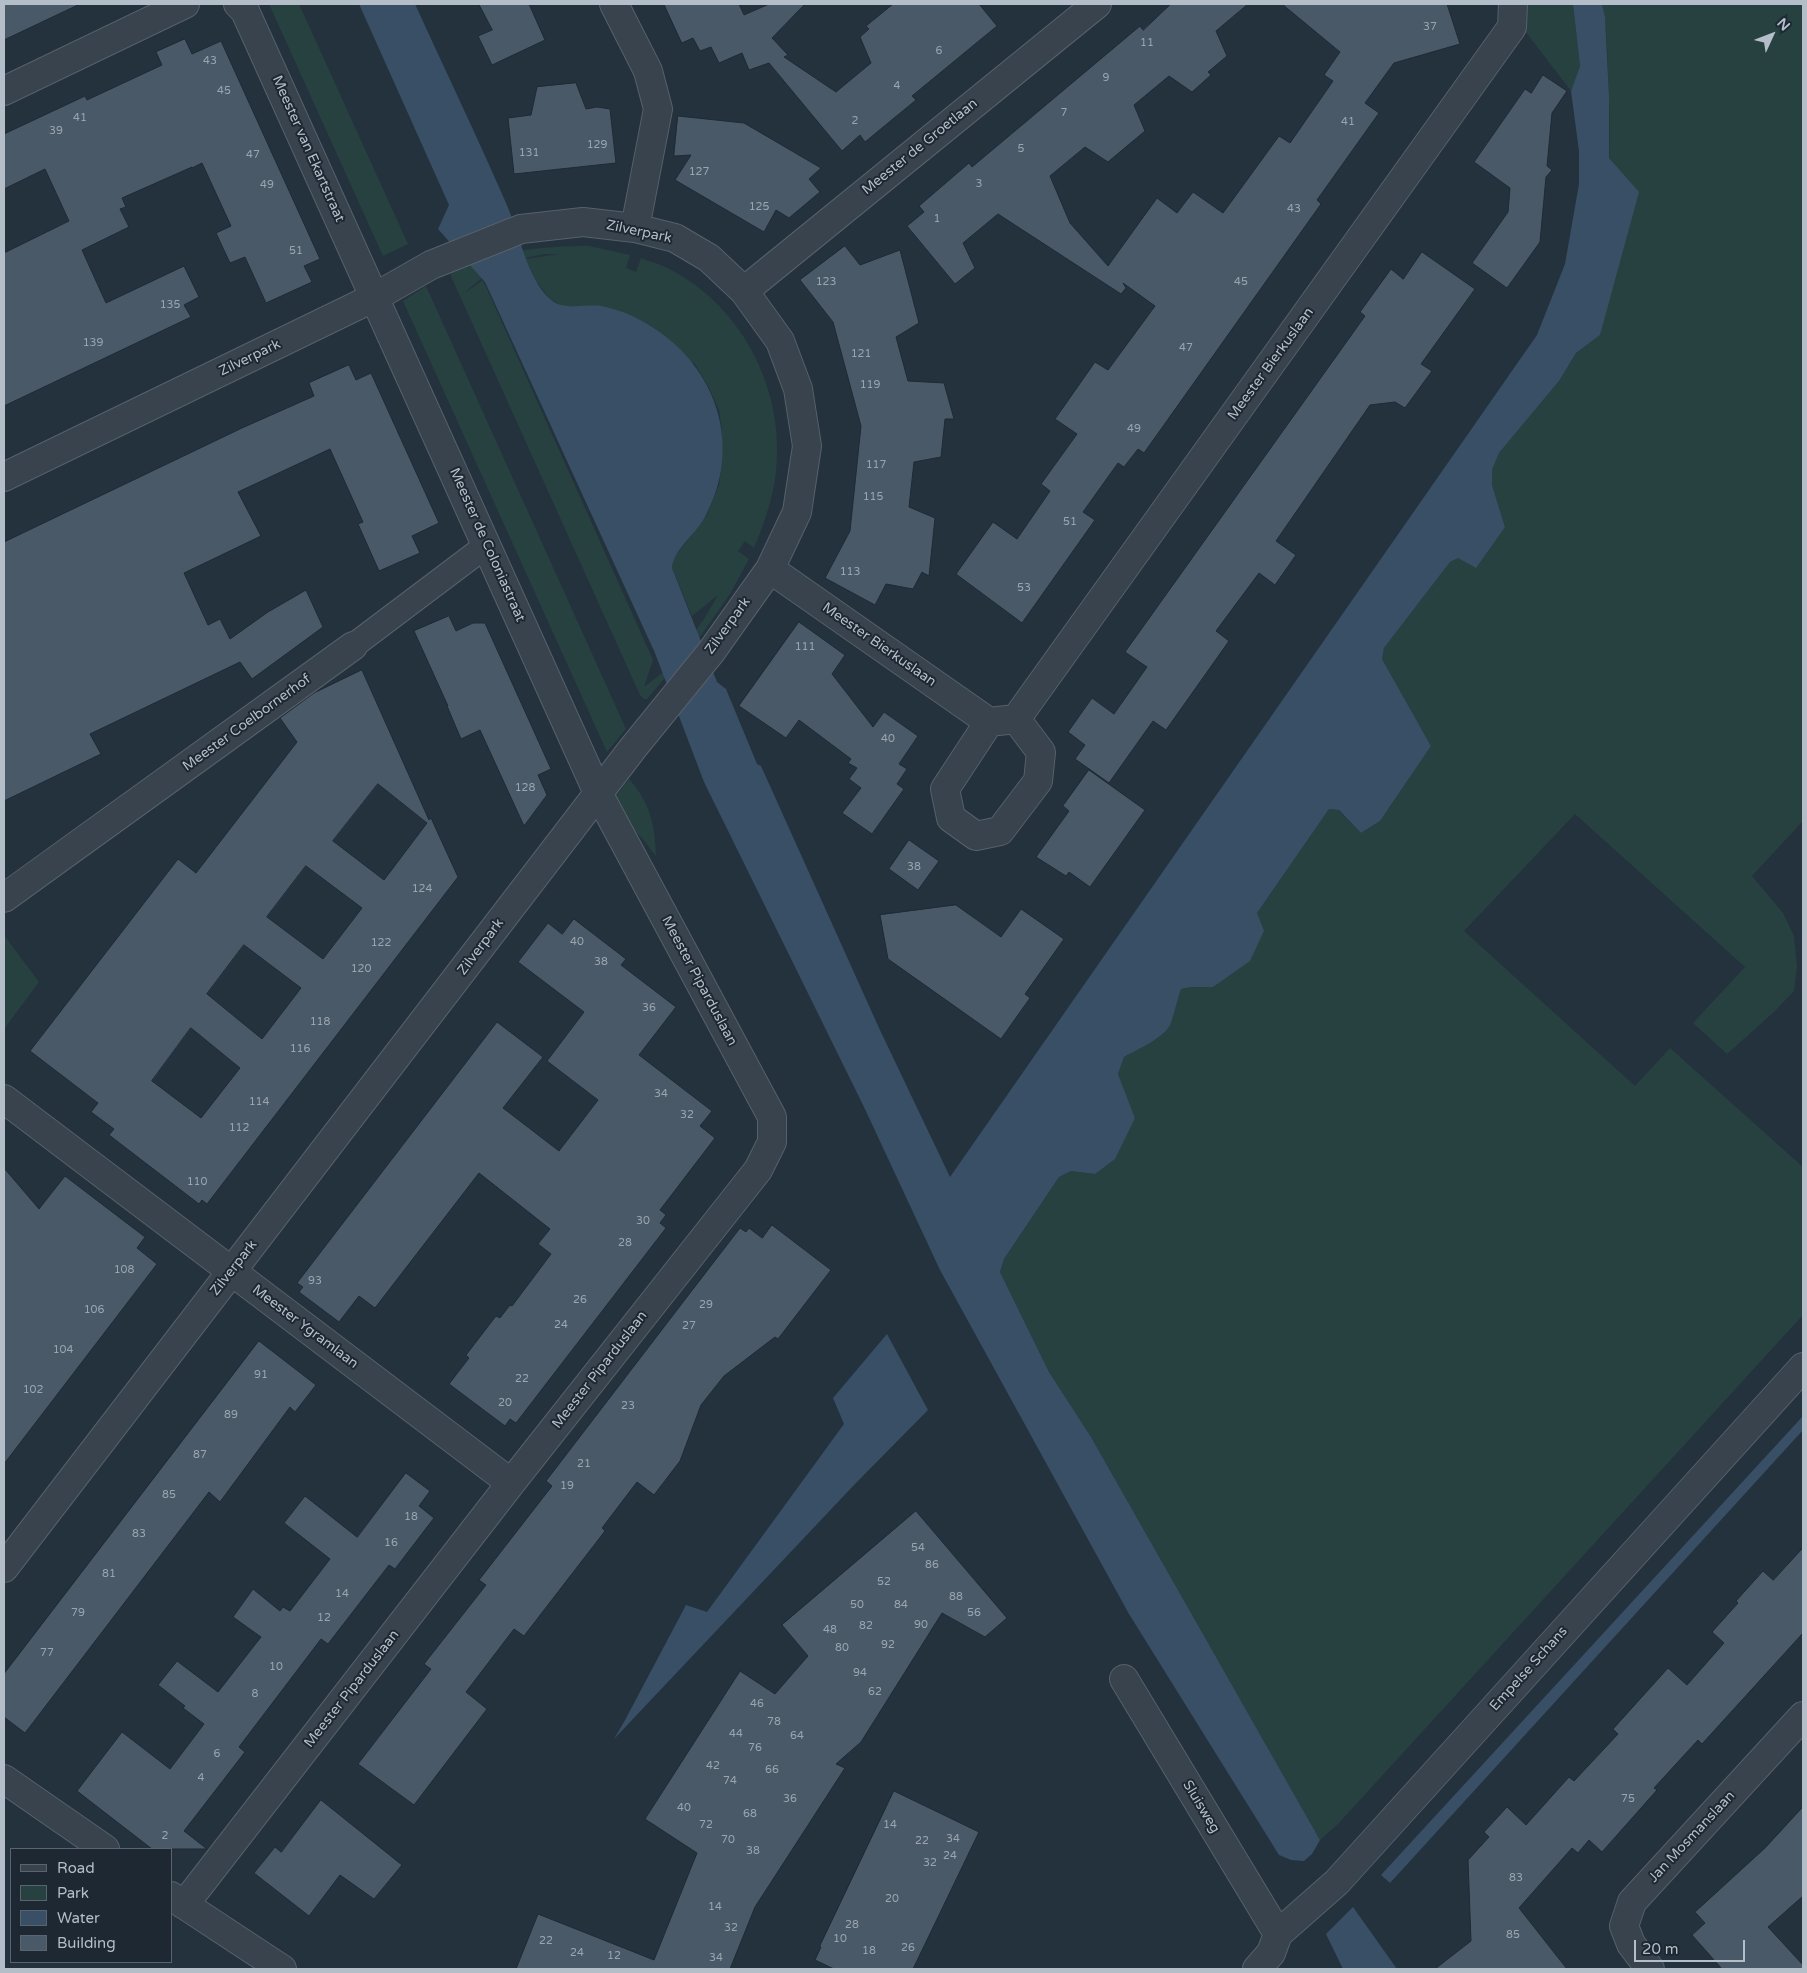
<!DOCTYPE html>
<style>
body{margin:0}
#map{position:relative;width:1807px;height:1973px;overflow:hidden;background:#24323e;font-family:"Varela Round",sans-serif}
canvas{display:block}
.frame{position:absolute;inset:0;border:5px solid #b4bec9;pointer-events:none}
.legend{position:absolute;left:10px;top:1848px;width:162px;height:115px;box-sizing:border-box;background:#1d2833;border:1px solid #59646f;margin:0;padding:6px 9px;list-style:none;font-size:15px;color:#b4bec9}
.legend li{display:flex;align-items:center;gap:10px;height:25px}
.legend b{width:25px;border:1px solid #59646f}
.north{position:absolute;left:1747px;top:10px;width:50px;height:50px;-webkit-text-stroke:4px #1d2833;paint-order:stroke;rotate:47deg;font-size:14px;font-weight:700;line-height:20px;text-align:center;color:#b4bec9}
.north::after{content:'';display:block;margin:auto;width:18px;height:22px;background:#b4bec9;clip-path:polygon(50% 0,100% 100%,50% 72%,0 100%)}
.scale{position:absolute;left:1634px;top:1940px;width:111px;height:22px;box-sizing:border-box;border:2px solid #b4bec9;border-top:0;padding-left:6px;font-size:15px;line-height:18px;white-space:nowrap;color:#b4bec9;-webkit-text-stroke:4px #1d2833;paint-order:stroke}
</style>
<div id="map">
<canvas width="1807" height="1973"></canvas>
<div class="frame"></div>
<ul class="legend">
<li><b style="height:6px;background:#38434e"></b>Road</li>
<li><b style="height:14px;background:#274040"></b>Park</li>
<li><b style="height:14px;background:#384f65"></b>Water</li>
<li><b style="height:14px;background:#4a5967"></b>Building</li>
</ul>
<div class="north">N</div>
<div class="scale">20 m</div>
</div>
<script>
const ctx = document.querySelector('canvas').getContext('2d');
ctx.lineJoin = 'round';
function paint(path, color) {
  ctx.fillStyle = color;
  ctx.fill(path, 'evenodd');
}
function stroke(path, color, width, dash) {
  ctx.strokeStyle = color;
  ctx.lineWidth = width;
  ctx.lineCap = dash ? 'butt' : 'round';
  ctx.setLineDash(dash || []);
  ctx.stroke(path);
}
function label(font, color, halo, rows, align = 'center') {
  ctx.font = font + ' "Varela Round",sans-serif';
  ctx.lineWidth = 4;
  ctx.setLineDash([]);
  ctx.textBaseline = 'middle';
  ctx.strokeStyle = halo;
  ctx.fillStyle = color;
  for (const [text, x, y, turn = 0] of rows) {
    ctx.save();
    ctx.translate(x, y);
    ctx.rotate((+turn || 0) * Math.PI / 180);
    ctx.textAlign = isNaN(turn) ? turn : align;
    if (halo) ctx.strokeText(text, 0, 0);
    ctx.fillText(text, 0, 0);
    ctx.restore();
  }
}
const green = new Path2D(`
 M269,4h30l109,240 -25,12z
 M1521,4h52l7,62 -9,25 -49,-64z
 M1602,4h201v817l-51,55 31,37 11,23 3,31 -3,24 -20,21 -47,42 -34,-31 52,-56 -170,-153 -111,117 171,155 35,-38 133,119v148l-465,509 -18,16 -229,-403 -42,-65 -49,-100 4,-13 55,-82 12,-6 24,3 40,-56 -17,-44 6,-17c13,-7 42,-20 47,-34 4,-11 6,-23 10,-34l10,-2h23l43,-74 72,-104 9,1 23,23 19,-12 51,-75 -49,-87 2,-11 66,-86 8,-4 47,-31 -13,-42v-15l7,-17 60,-72 17,-28 24,-18c5,-87 13,-175 8,-263 -1,-23 -1,-46 -6,-68z
 M589,246l41,9 -4,13 10,4 5,-14c10,4 22,7 32,13 71,38 112,121 103,201 -3,27 -12,51 -22,76l-9,-7 -7,10 11,8 -19,35 -28,40 -55,65h-3l-4,-4 -190,-421c43,-23 91,-28 139,-28zM546,254h13l-33,5 10,22 14,18 12,7h37l96,58 14,24 10,22 3,20v31l-3,24 -12,30 -34,44 -1,9 20,48 26,-21 -14,24 -38,51 -22,17 9,-27 -170,-380 -18,13c21,-22 51,-35 81,-39z
 M426,286l200,443 -19,23 -204,-451z
 M629,779c21,23 26,46 27,77l-15,-19 -34,-29z
 M4,935l35,47 -35,47z`);
const water = new Path2D(`
 M359,4h56c30,66 62,132 91,199 12,27 22,77 44,96 13,12 35,5 51,7 14,3 27,7 39,14 73,38 105,121 66,195 -9,19 -32,33 -34,53l45,114 9,7 31,75 4,2 118,262 71,149 587,-842 28,-71 14,-80v-33l-8,-60 9,-25 -7,-62h29l3,13 4,79v62l30,34 -39,143 -24,18 -17,28 -60,72 -7,17v15l13,42 -29,41 -18,-10 -8,4 -66,86 -2,11 49,87 -51,75 -19,12 -22,-23 -10,-1 -72,104 7,18 -14,30 -37,26h-22l-10,2c-4,11 -6,23 -10,34 -5,14 -34,27 -47,34l-6,17 17,44 -20,41 -20,15 -24,-3 -12,6 -55,82 -4,13 49,100 42,65 229,403 -8,14 -8,7 -13,-1 -12,-5 -150,-241 -189,-344 -76,-163 -160,-325 -49,-129 -170,-371 -47,-53 11,-24z
 M887,1334l41,76 -74,75 -240,254 10,-17 62,-117 21,7 137,-188 -11,-26z
 M1803,1416v14l-413,453 -9,-8z
 M1353,1907l44,62h-54l-17,-35z`);
const building = new Path2D(`
 M4,4h76l-76,36z
 M479,4h50l16,36 -53,25 -14,-29 14,-6z
 M664,4h75l5,11 25,-11h36l-33,34 16,17 -4,2 52,35 35,-29 -11,-26 9,-8 -3,-3 27,-22h86l18,22 -85,70 4,4 -51,42 -5,-7 -18,16 -73,-88 -20,7 -7,-17 -23,10 -8,-16 -11,4 -7,-13 -11,5z
 M1171,4h77l-32,27 11,25 -19,16 3,3 -19,17 -23,-16 -35,29 11,26 -18,15 -19,16 -23,-15 -35,29 20,47 38,43 49,-68 20,15 16,-21 30,21 56,-77 11,7 43,-62 -9,-6 16,-23 -58,-48h165l13,40 -66,19 -29,40 14,10 -62,87 4,4 -177,249 -6,-4 -14,18 -6,-4 -35,49 12,8 -73,103 -66,-49 37,-52 24,17 33,-48 -9,-7 36,-50 -22,-15 40,-57 13,8 47,-64 -32,-23 3,5 -5,6 -123,-80 -35,29 12,25 -20,16 -48,-58 17,-14 -5,-6 50,-43 3,4 168,-141 3,4z
 M185,39l7,15 29,-13 99,218 -16,7 8,16 -46,21 -21,-46 -15,6 -14,-30 15,-7 -29,-63 -10,5v-1l-70,31 4,9 -6,2 9,18 -47,23 24,53 78,-37 15,31 -15,8 7,12 -187,89v-153l65,-32 -24,-52 -41,20v-55l81,-38 2,4 75,-35 -6,-13z
 M1543,75l24,16 -15,22 -5,53 5,4 -6,7 -6,65 -33,46 -35,-25 36,-51 2,-24 -36,-26 51,-73 6,4z
 M576,83l10,26 11,-2 13,2 6,54 -102,11 -6,-56 23,-3 6,-28z
 M678,116l66,7 77,45 -12,11 11,13 -31,26 -13,-8 -12,22 -89,-52 16,-25 -17,1z
 M845,246l15,19 40,-15 19,73 -23,14 12,44 36,2 10,36h-9l-4,38 -27,5 -5,45 26,11 -6,58 -7,-4 -9,17 -27,-5 -11,21 -50,-27 25,-47 11,-105 -28,-104 -33,-42z
 M1422,252l53,37 -54,75 11,7 -27,37 -10,-6 -25,3 -94,136 20,14 -21,30 -16,-12 -43,58 13,10 -63,89 -13,-9 -44,62 -34,-24 10,-14 -17,-13 24,-34 22,16 33,-47 -22,-15 240,-336 -5,-4 31,-43 12,10z
 M349,365l7,15 15,-7 68,150 -27,13 8,17 -41,18 -21,-47 5,-2 -33,-73 -92,43 23,44 -77,37 24,52 12,-6 10,20 38,-27 38,-22 17,37 -71,52 -12,-17 -150,72 11,20 -97,47v-259l238,-114 72,-32 -5,-13z
 M449,616l7,15 17,-8h12l66,146 -13,6 9,20 -23,31 -44,-96 -19,9 -14,-33h1l-34,-75z
 M799,622l46,33 -13,19 41,53 11,-15 34,24 -19,28 8,5 -10,15 7,5 -32,45 -30,-21 19,-25 -12,-9 8,-11 -9,-5 3,-4 -52,-39 -13,18 -47,-32z
 M362,670l67,150 2,-2 27,59 -251,327 -5,-4 -3,4 -90,-69 5,-6 -23,-17 7,-9 -68,-52 148,-192 18,14 101,-131 -17,-24 34,-25zM378,784l49,39 -43,57 -51,-39zM306,866l56,42 -39,51 -56,-42zM244,945l57,43 -39,51 -55,-45zM191,1028l49,40 -39,50 -49,-37z
 M1089,770l56,40 -55,77 -21,-15 -3,4 -30,-19 33,-46 -6,-5z
 M909,840l30,21 -21,29 -29,-21z
 M956,905l45,32 20,-28 43,30 -39,55 5,4 -29,41 -113,-80 -8,-44z
 M574,919l52,40 -5,6 55,42 -37,48 73,56 -12,15 15,12 -55,72 6,5 -6,8 6,5 -150,195 -6,-4 -5,7 -56,-42 20,-26 -3,-3 30,-39 4,2 10,-13 2,1 39,-52 -13,-10 12,-15 -71,-56 -104,135 -16,-12 -20,26 -40,-30 4,-5 -6,-4 200,-261 46,35 -40,51 56,43 39,-51 -51,-39 37,-49 -66,-50 30,-39 14,11z
 M4,1168l35,41 26,-33 80,61 -8,11 20,16 -153,200z
 M772,1225l59,45 -53,69 -3,-2 -51,39 -23,29 -21,56 -26,34 -17,-13 -35,46 3,3 -81,105 -10,-7 -48,63 21,17 -73,96 -56,-41 73,-95 -7,-5 62,-79 -7,-5 73,-94 -6,-5 144,-188 50,-65 6,4 3,-4 13,10z
 M259,1341l57,44 -21,27 -5,-5 -70,95 -11,-10 -184,241 -21,-16v-43z
 M406,1473l24,18 -11,15 15,12 -39,51 -6,-4 -61,79 -7,-5 -82,108 6,5 -61,79 23,18h-55l-75,-58 45,-59 48,37 34,-45 -21,-16 2,-2 -27,-21 19,-24 41,31 43,-55 -28,-20 20,-28 27,22 3,-4 7,4 40,-52 -46,-36 21,-27 52,41z
 M916,1511l91,107 -22,19 -43,-24 -81,129 -25,22 9,4 -90,139 -25,62h-214l22,-55 116,46 43,-107 -52,-34 95,-148 35,23 33,-38 -26,-31z
 M1803,1548v85l-101,111 -4,-4 -44,48 3,2 -55,62 -13,-12 -11,13 -6,-5 -53,60 48,61h-132l36,-28 -3,-81 21,-23 -5,-5 23,-25 19,18 43,-48 5,4 44,-47 -5,-5 55,-61 19,17 37,-42 -12,-11 26,-29 -2,-2 27,-30 10,9z
 M894,1791l85,41 -66,137h-79l-19,-9 6,-13 -1,-1z
 M321,1800l81,65 -28,34 -34,-24 -31,41 -55,-43 21,-26 6,5z
 M1803,1807v89l-35,31 35,38v4h-81l-30,-34 13,-12 -10,-11 70,-64z`);
const pedestrian = new Path2D(`
 M353,646l134,-101`);
const minor = new Path2D(`
 M614,4l34,67 10,38 -23,119
 M4,91l181,-87
 M744,291l353,-287
 M4,477l371,-180 56,-32 90,-36 62,-7 52,6 40,10 34,20 35,33 36,50 18,48 9,57 -10,66 -27,57 -59,83 -78,96 -629,820
 M770,569l219,153 27,-3 496,-692 1,-23
 M989,722l-44,67 6,29 25,18 24,-5 38,-50 3,-29 -25,-33
 M4,898l349,-252
 M4,1099l507,384
 M1124,1679l154,255
 M4,1779l101,70
 M171,1896l111,73
 M184,1905l327,-422 247,-313 14,-28v-25l-174,-324 -353,-782 -7,-7
 M1257,1969l14,-16 7,-19 59,-52 466,-515
 M1650,1969l-19,-25 -7,-18 8,-24 171,-186`);
const numberNames = [
 ["37",1430,27],
 ["11",1147,43],
 ["6",939,51],
 ["43",210,61],
 ["9",1106,78],
 ["4",897,86],
 ["45",224,91],
 ["7",1064,113],
 ["41",80,118],
 ["2",855,121],
 ["41",1348,122],
 ["39",56,131],
 ["129",597,145],
 ["5",1021,149],
 ["131",529,153],
 ["47",253,155],
 ["127",699,172],
 ["3",979,184],
 ["49",267,185],
 ["125",759,207],
 ["43",1294,209],
 ["1",937,219],
 ["51",296,251],
 ["123",826,282],
 ["45",1241,282],
 ["135",170,305],
 ["139",93,343],
 ["47",1186,348],
 ["121",861,354],
 ["119",870,385],
 ["49",1134,429],
 ["117",876,465],
 ["115",873,497],
 ["51",1070,522],
 ["113",850,572],
 ["53",1024,588],
 ["111",805,647],
 ["40",888,739],
 ["128",525,788],
 ["38",914,867],
 ["124",422,889],
 ["40",577,942],
 ["122",381,943],
 ["38",601,962],
 ["120",361,969],
 ["36",649,1008],
 ["118",320,1022],
 ["116",300,1049],
 ["34",661,1094],
 ["114",259,1102],
 ["32",687,1115],
 ["112",239,1128],
 ["110",197,1182],
 ["30",643,1221],
 ["28",625,1243],
 ["108",124,1270],
 ["93",315,1281],
 ["26",580,1300],
 ["29",706,1305],
 ["106",94,1310],
 ["24",561,1325],
 ["27",689,1326],
 ["104",63,1350],
 ["91",261,1375],
 ["22",522,1379],
 ["102",33,1390],
 ["20",505,1403],
 ["23",628,1406],
 ["89",231,1415],
 ["87",200,1455],
 ["21",584,1464],
 ["19",567,1486],
 ["85",169,1495],
 ["18",411,1517],
 ["83",139,1534],
 ["16",391,1543],
 ["54",918,1548],
 ["86",932,1565],
 ["81",109,1574],
 ["52",884,1582],
 ["14",342,1594],
 ["88",956,1597],
 ["50",857,1605],
 ["84",901,1605],
 ["79",78,1613],
 ["56",974,1613],
 ["12",324,1618],
 ["90",921,1625],
 ["82",866,1626],
 ["48",830,1630],
 ["92",888,1645],
 ["80",842,1648],
 ["77",47,1653],
 ["10",276,1667],
 ["94",860,1673],
 ["62",875,1692],
 ["8",255,1694],
 ["46",757,1704],
 ["78",774,1722],
 ["44",736,1734],
 ["64",797,1736],
 ["76",755,1748],
 ["6",217,1754],
 ["42",713,1766],
 ["66",772,1770],
 ["4",201,1778],
 ["74",730,1781],
 ["36",790,1799],
 ["75",1628,1799],
 ["40",684,1808],
 ["68",750,1814],
 ["72",706,1825],
 ["14",890,1825],
 ["2",165,1836],
 ["34",953,1839],
 ["70",728,1840],
 ["22",922,1841],
 ["38",753,1851],
 ["24",950,1856],
 ["32",930,1863],
 ["83",1516,1878],
 ["20",892,1899],
 ["14",715,1907],
 ["28",852,1925],
 ["32",731,1928],
 ["85",1513,1935],
 ["10",840,1939],
 ["22",546,1941],
 ["26",908,1948],
 ["18",869,1951],
 ["24",577,1953],
 ["12",614,1956],
 ["34",716,1958]
];
const streetNames = [
 ["Meester de Groetlaan",920,147,-39],
 ["Meester van Ekartstraat",308,149,66],
 ["Zilverpark",639,232,12],
 ["Zilverpark",250,358,-26],
 ["Meester Bierkuslaan",1271,364,-54],
 ["Meester de Coloniastraat",487,545,66],
 ["Zilverpark",728,626,-54],
 ["Meester Bierkuslaan",879,645,35],
 ["Meester Coelbornerhof",247,723,-36],
 ["Zilverpark",481,947,-53],
 ["Meester Piparduslaan",699,981,62],
 ["Zilverpark",234,1268,-52],
 ["Meester Ygramlaan",305,1327,37],
 ["Meester Piparduslaan",600,1370,-52],
 ["Empelse Schans",1529,1669,-48],
 ["Meester Piparduslaan",352,1689,-52],
 ["Sluisweg",1201,1807,59],
 ["Jan Mosmanslaan",1692,1837,-47]
];
paint(green, '#274040');
paint(water, '#384f65');
paint(building, '#4a5967');
stroke(building, '#1f2a35', 1);
stroke(pedestrian, '#56616c', 26);
stroke(minor, '#56616c', 30);
stroke(pedestrian, '#38434e', 24);
stroke(minor, '#38434e', 28);
label('11px', '#9aa5b0', null, numberNames);
label('14px', '#b4bec9', '#1d2833', streetNames);
</script>
